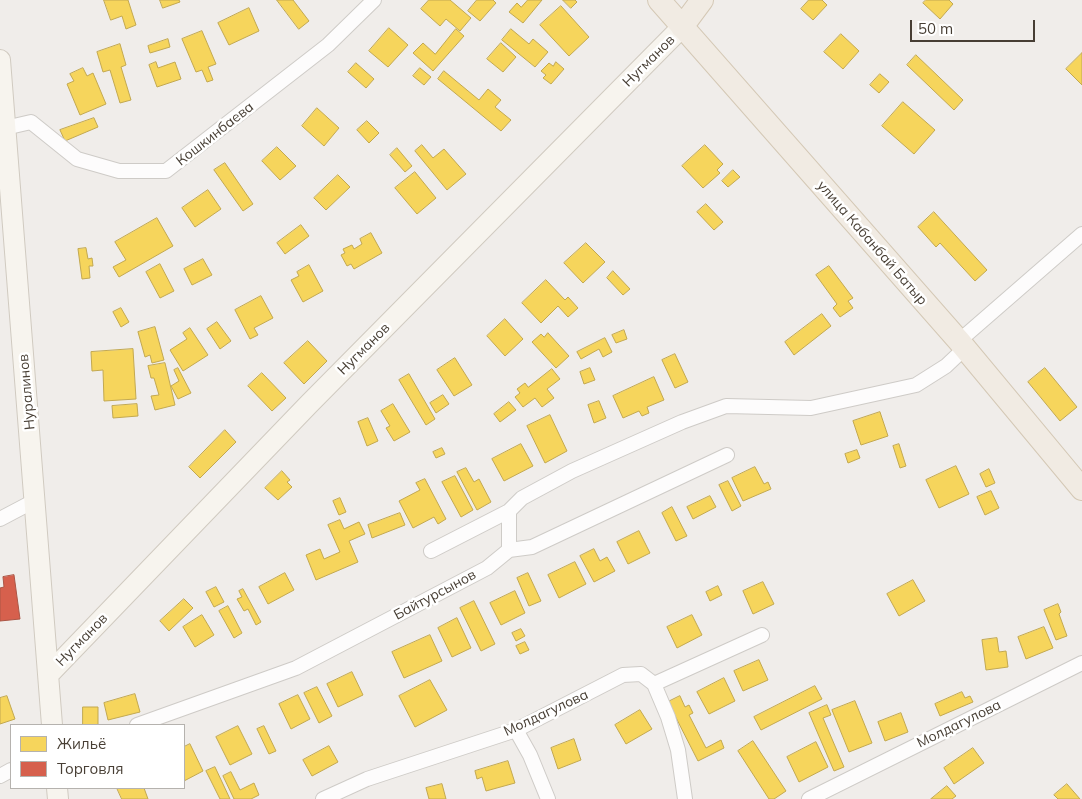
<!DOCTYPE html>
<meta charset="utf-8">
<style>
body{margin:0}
#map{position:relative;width:1082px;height:799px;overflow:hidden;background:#f0edea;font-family:Mulish,sans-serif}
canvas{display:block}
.legend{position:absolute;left:10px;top:724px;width:175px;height:65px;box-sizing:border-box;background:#fff;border:1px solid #b5b2ae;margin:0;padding:6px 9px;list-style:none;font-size:15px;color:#473e34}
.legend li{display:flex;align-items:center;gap:10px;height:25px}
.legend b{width:25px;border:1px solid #b5b2ae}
.scale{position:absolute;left:910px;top:20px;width:125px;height:22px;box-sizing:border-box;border:2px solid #473e34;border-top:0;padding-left:6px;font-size:15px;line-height:18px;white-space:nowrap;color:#473e34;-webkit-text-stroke:4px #fff;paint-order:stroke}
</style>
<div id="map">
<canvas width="1082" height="799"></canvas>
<ul class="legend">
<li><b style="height:14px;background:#f6d55c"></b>Жильё</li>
<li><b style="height:14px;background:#d6604d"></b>Торговля</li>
</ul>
<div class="scale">50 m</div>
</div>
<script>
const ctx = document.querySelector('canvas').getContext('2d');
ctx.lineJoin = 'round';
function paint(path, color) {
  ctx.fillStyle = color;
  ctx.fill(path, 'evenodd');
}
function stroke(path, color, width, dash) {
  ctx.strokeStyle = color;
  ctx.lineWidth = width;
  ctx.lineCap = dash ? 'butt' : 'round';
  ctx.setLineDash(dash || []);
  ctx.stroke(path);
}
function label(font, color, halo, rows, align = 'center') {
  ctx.font = font + ' Mulish,sans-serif';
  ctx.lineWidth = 5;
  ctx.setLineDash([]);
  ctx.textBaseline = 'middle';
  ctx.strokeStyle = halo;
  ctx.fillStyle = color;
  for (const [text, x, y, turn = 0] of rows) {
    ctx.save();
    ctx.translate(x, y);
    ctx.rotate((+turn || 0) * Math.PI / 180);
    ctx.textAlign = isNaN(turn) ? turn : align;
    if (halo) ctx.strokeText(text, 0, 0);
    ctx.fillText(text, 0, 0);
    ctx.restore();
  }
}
const homes = new Path2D(`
 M104,0h24l8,25 -10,4 -4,-13 -11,4z
 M160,0h19l1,2 -17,6z
 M277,0h16l16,21 -10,8z
 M429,0h21l21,18 -11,13 -14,-12 -6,7 -19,-17z
 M477,0h16l3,3 -16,18 -12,-10z
 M528,0h14l-19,23 -14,-11 8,-9 4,4z
 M563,0h12l2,2 -6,6z
 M809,0h13l5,5 -14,15 -12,-11z
 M926,0h23l4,4 -13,15 -17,-16z
 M561,6l28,31 -20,19 -29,-31z
 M249,8l10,23 -30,14 -11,-22z
 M389,28l19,17 -20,22 -19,-16z
 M456,29l8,7 -31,35 -20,-18 10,-10 12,11z
 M511,29l18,15 4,-5 15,13 -13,15 -33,-27z
 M202,31l14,33 -8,3 5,13 -6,2 -5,-12 -6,2 -14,-33z
 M841,34l18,17 -16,18 -19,-17z
 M168,39l2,8 -20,6 -2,-7z
 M501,43l15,14 -13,15 -16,-13z
 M120,44l6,21 -5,2 10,33 -11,3 -10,-33 -7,2 -6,-20z
 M1082,53v32l-16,-16z
 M916,55l47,45 -9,10 -47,-45z
 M156,62l2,6 17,-6 6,17 -24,8 -8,-22z
 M556,62l8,7 -13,15 -8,-6 3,-3 -5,-4 8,-8 4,3z
 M356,63l18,16 -8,9 -18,-16z
 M83,68l4,8 6,-3 13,31 -26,11 -13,-31 7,-3 -4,-7z
 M420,68l11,9 -7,8 -11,-9z
 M444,71l35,29 9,-11 13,11 -6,7 16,13 -10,11 -63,-52z
 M880,74l9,8 -10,11 -9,-8z
 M903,102l32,28 -21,24 -32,-28z
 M317,108l22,20 -15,18 -22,-20z
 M94,118l4,9 -33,14 -5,-11z
 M367,121l12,12 -10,10 -12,-13z
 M422,145l11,13 11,-9 22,25 -19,16 -32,-39z
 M705,145l18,19 -6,6 3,3 -17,15 -21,-22z
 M277,147l19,19 -16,14 -18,-19z
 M397,148l15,18 -7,6 -15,-17z
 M225,163l28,41 -10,7 -29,-41z
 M733,170l7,7 -12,10 -6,-6z
 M415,172l21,26 -19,16 -22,-26z
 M338,175l12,12 -24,23 -12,-12z
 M208,190l13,19 -26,18 -13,-19z
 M706,204l17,18 -9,8 -17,-18z
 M934,212l53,58 -12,11 -35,-38 -4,4 -18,-20z
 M157,218l16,28 -54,31 -6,-10 13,-7 -11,-18z
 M301,225l8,11 -24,18 -8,-11z
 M371,233l11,20 -28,16 -3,-5 -4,2 -6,-11 4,-2 -2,-4 9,-4 2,4 8,-5 -2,-5z
 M586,243l19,19 -22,21 -19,-20z
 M86,248l2,11 4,-1 1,8h-4l1,12 -8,1 -4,-30z
 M203,259l9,16 -20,10 -8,-16z
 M160,264l14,27 -14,7 -14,-26z
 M309,265l14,26 -20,11 -12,-22 8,-4 -2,-4z
 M829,266l24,32 -5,3 5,7 -13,9 -7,-9 4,-4 -21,-29z
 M613,271l17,18 -7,6 -16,-17z
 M546,280l19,20 3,-3 10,11 -10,9 -10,-11 -17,17 -19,-20z
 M261,296l12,22 -19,10 4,7 -8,4 -15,-29z
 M121,308l8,14 -8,5 -8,-15z
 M822,314l9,12 -37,29 -9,-13z
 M505,319l18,20 -18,17 -18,-20z
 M217,322l14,19 -11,8 -13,-20z
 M155,327l9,33 -12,3 -2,-8 -5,2 -7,-25z
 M190,328l18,27 -25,16 -13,-21 17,-11 -4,-6z
 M624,330l3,9 -11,4 -4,-8z
 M548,333l21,23 -13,12 -24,-26 9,-8 3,3z
 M605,338l7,14 -9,5 -4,-8 -18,10 -4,-7z
 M308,341l19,20 -23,23 -20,-21z
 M133,349l3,50 -32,2 -1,-31 -11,1 -1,-19z
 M675,354l13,28 -13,6 -13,-28z
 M455,358l17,27 -18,11 -17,-26z
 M165,363l10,42 -20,5 -4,-14 8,-1 -5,-17h-3l-3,-12z
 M178,368l13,25 -13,6 -7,-13 8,-5 -5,-11z
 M590,368l5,12 -11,4 -4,-12z
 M1045,368l32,39 -17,14 -32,-39z
 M552,369l8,10 -13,10 7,9 -12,9 -7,-9 -12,9 -8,-10 5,-4 -3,-4 8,-6 3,4z
 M262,373l24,25 -14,13 -24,-25z
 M409,374l26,45 -9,6 -27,-45z
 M654,377l10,23 -17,7 2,6 -7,3 -3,-5 -16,7 -10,-22z
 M443,395l6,9 -13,9 -6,-10z
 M599,401l7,17 -12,5 -6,-18z
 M509,402l7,8 -16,12 -6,-8z
 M137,404l1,12 -25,2 -1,-12z
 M393,404l17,28 -16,9 -8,-13 4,-2 -9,-15z
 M880,412l8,24 -27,9 -8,-24z
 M550,415l17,36 -22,12 -18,-37z
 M368,418l10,23 -11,5 -9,-24z
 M225,430l11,12 -36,36 -11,-11z
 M521,444l12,22 -29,15 -12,-22z
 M899,444l7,22 -6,2 -7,-22z
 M442,448l3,6 -9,4 -3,-6z
 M857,450l3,8 -12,5 -3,-9z
 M956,466l13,28 -30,14 -13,-28z
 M755,467l9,17 4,-2 3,7 -28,12 -11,-23z
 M466,468l8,14 5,-3 12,23 -14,8 -20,-38z
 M989,469l6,14 -9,4 -6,-13z
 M282,471l8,9 -3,2 5,5 -14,13 -13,-12z
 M455,476l18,34 -12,7 -19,-35z
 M425,479l21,40 -8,5 -4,-7 -21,11 -14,-27 21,-11 -4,-7z
 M728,481l13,25 -9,5 -13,-26z
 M991,491l8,17 -14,7 -8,-18z
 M710,496l6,11 -23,12 -6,-12z
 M340,498l6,14 -7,3 -6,-14z
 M672,507l15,29 -11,5 -14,-28z
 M400,513l5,12 -33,13 -4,-13z
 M340,520l4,9 15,-7 6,12 -16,7 9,21 -42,18 -10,-25 14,-6 4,10 16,-7 -12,-27z
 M639,531l11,22 -22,11 -11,-22z
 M594,549l6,12 7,-4 8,14 -21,11 -14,-26z
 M575,562l11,22 -27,14 -11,-23z
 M285,573l9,17 -26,14 -9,-17z
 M528,573l13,28 -12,5 -12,-28z
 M913,580l12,21 -26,15 -12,-22z
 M763,582l11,22 -21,10 -10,-23z
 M718,586l4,9 -12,6 -4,-9z
 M216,587l8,15 -10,5 -8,-15z
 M243,589l18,33 -5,3 -8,-16 -4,2 -7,-12 5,-2 -3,-6z
 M515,591l10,22 -24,12 -11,-22z
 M184,599l9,9 -24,23 -9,-10z
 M474,601l21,43 -14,7 -21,-43z
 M1058,604l3,8 -2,2 8,22 -11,4 -12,-30z
 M228,606l14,27 -8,5 -15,-27z
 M202,615l12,20 -19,12 -12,-20z
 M692,615l10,20 -25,13 -10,-21z
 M457,618l14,30 -19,9 -14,-29z
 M1044,627l9,21 -27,11 -8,-22z
 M521,629l4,7 -9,5 -4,-8z
 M430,635l12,26 -38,17 -12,-26z
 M997,638l2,14 7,-1 2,16 -22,3 -4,-30z
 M525,642l4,8 -9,4 -4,-8z
 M759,660l9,20 -25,11 -9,-20z
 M352,672l11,23 -25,12 -11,-23z
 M724,678l11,23 -26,13 -12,-22z
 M430,680l17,30 -32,17 -16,-31z
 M815,686l7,13 -61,31 -7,-13z
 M317,687l15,29 -13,7 -15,-30z
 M962,692l3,6 5,-2 3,6 -33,14 -5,-12z
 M135,694l5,18 -32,8 -4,-17z
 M298,695l12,24 -19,10 -12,-25z
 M7,696l8,23 -15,5v-26z
 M680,696l5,11 4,-2 4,8 -4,2 17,33 15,-8 3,8 -26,13 -30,-59z
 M855,701l17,42 -23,9 -17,-42z
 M827,705l4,10 -8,3 21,49 -10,4 -25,-58z
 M83,707h15v18h-15z
 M640,710l12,19 -26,15 -11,-19z
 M901,713l7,19 -23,9 -7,-19z
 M238,726l14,28 -22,11 -14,-28z
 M264,726l12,25 -7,3 -12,-25z
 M574,739l7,21 -23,9 -7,-21z
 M753,741l33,50 -12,8h-5l-31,-48z
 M816,742l12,25 -29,15 -12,-25z
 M190,744l13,27 -19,10v-34z
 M329,746l9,16 -26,14 -9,-16z
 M973,748l11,15 -30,21 -10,-16z
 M508,761l7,22 -29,8 -4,-14 -5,2 -2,-8z
 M215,767l15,32h-10l-14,-28z
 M231,772l9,18 14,-7 5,12 -8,4h-17l-11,-23z
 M442,784l4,15h-17l-3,-11z
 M1067,784l13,15h-22l-4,-4z
 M947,786l9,10 -4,3h-21z
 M117,788h27l4,11h-26z`);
const shops = new Path2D(`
 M14,575l6,44 -20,2v-33l4,-1 -1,-10z`);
const minor = new Path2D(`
 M5,128l26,-6 46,37 42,12h47l162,-126 46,-45
 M959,341l123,-107
 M0,519l36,-19
 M509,550v-39l13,-13 50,-27 110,-49 44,-16 85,2 105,-23 30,-19 19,-18
 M431,551l78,-40
 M654,684l14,33 10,33 7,49
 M137,725l159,-57 191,-100 22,-18 23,-3 195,-92
 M516,730l14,25 18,44
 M0,776l11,-6
 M323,799l44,-20 149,-49 107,-55 18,-1 13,10 108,-49
 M809,799l273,-136`);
const secondary = new Path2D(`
 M0,60l52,665
 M49,674l260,-270 373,-377
 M57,788l1,11`);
const primary = new Path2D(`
 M659,0l300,341 123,148
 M682,27l20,-27`);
const streetNames = [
 ["Нугманов",649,61,-45],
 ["Кошкинбаева",215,134,-38],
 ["улица Кабанбай Батыр",872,243,49],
 ["Нугманов",364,349,-45],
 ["Нуралинов",27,392,-95],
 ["Байтурсынов",435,595,-28],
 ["Нугманов",82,640,-46],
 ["Молдагулова",546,713,-25],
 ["Молдагулова",959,724,-26]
];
paint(homes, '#f6d55c');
stroke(homes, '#c2a850', 1);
paint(shops, '#d6604d');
stroke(shops, '#ab5646', 1);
stroke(minor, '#cecbc7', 16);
stroke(secondary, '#d0cac0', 22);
stroke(primary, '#d4c8b5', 24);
stroke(minor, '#fdfcfc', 14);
stroke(secondary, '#f7f4ee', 20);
stroke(primary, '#f1ebe3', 22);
label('14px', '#473e34', '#fff', streetNames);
</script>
